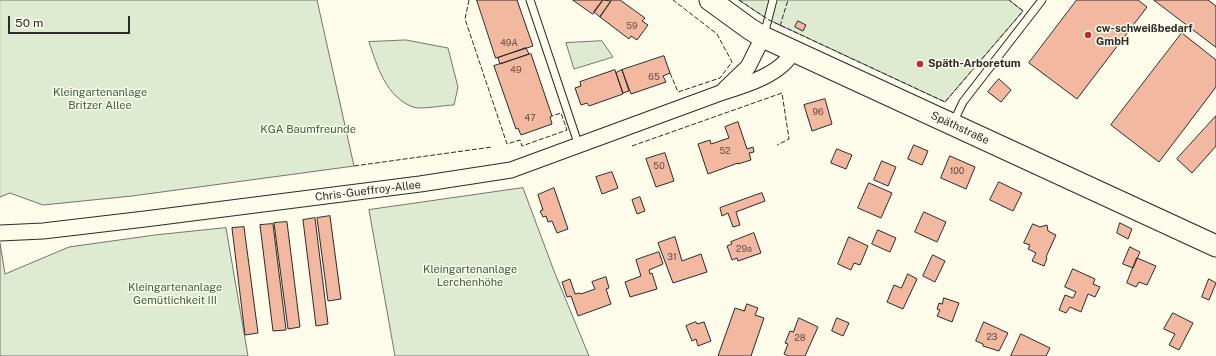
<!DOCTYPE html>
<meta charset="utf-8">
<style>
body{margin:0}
#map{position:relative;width:1216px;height:356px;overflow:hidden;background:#fdfbea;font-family:"Public Sans",sans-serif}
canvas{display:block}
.scale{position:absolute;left:8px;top:16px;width:122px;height:18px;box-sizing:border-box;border:2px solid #2b2b2b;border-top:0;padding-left:5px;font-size:12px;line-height:14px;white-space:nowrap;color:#2b2b2b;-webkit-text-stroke:3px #fdfbea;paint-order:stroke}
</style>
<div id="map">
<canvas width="1216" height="356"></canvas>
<div class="scale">50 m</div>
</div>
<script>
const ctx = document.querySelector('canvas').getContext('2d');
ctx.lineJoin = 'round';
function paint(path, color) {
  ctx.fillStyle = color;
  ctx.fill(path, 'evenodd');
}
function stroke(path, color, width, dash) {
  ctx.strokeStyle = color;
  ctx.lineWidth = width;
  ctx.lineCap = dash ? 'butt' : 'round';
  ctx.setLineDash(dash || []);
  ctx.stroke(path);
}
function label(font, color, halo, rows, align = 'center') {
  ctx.font = font + ' "Public Sans",sans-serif';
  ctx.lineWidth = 3;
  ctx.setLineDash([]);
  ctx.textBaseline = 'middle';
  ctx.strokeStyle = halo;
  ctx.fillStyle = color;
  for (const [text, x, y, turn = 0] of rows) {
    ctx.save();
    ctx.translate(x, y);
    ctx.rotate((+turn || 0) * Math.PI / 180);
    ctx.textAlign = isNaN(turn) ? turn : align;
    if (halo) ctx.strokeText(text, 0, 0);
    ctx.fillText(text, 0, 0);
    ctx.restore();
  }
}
const green = new Path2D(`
 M0,0h317l37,166 -222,30 -89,9 -33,-12 -10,4z
 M739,0h270l14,11 -78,91 -176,-82z
 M406,40l42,8 10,39 -4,18c-10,0 -33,5 -41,2 -27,-10 -36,-41 -44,-65z
 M602,41l11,16 -39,12 -8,-26z
 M523,188l31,83 35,85h-194l-26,-146z
 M226,228l22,128h-248v-113l5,31 64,-27 86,-12z`);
const building = new Path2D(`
 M477,0h40l16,46 -37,12z
 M573,0h30l-10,14z
 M603,0l8,1 -11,16 -6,-5z
 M612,0h8l25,18 -3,3 6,4 -11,15 -6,-4 -2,3 -29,-22z
 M1077,0h61l9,7 -70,92 -48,-36z
 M1154,0h54l8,6v41z
 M798,21l8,4 -3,6 -8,-4z
 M1182,33l34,27v27l-57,75 -48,-37z
 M526,48l3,6 -29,10 -2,-6z
 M531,54l21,62 -2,1 2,7 -31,11 -3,-7 -2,1 -22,-63z
 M664,56l6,17 -7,3 3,6 -35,12 -9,-24z
 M615,70l8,24 -34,12 -2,-3 -6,2 -6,-17 6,-2 -1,-4z
 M622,70l7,21 -6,2 -7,-20z
 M999,79l12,11 -10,12 -13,-10z
 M825,99l7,25 -20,7 -8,-26z
 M1216,116v30l-24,27 -15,-14z
 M738,122l9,27 6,-2 1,5 -5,1 2,7 -13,4v-1l-30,11 -10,-30 12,-4 1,4 18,-6 -4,-11z
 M914,145l14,6 -6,14 -14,-6z
 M837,149l15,6 -6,14 -15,-6z
 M665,153l9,28 -18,6 -10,-28z
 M950,156l25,11 -9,22 -25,-11z
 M882,161l14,6 -8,19 -14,-6z
 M612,172l6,16 -16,6 -6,-17z
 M999,182l23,11 -9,18 -23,-11z
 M869,183l23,10 -11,25 -23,-10z
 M554,188l14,41 -11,4 -5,-12 -4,1 -2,-6 -3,1 -3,-6 3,-1 -5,-15z
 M762,193l3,8 -29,11 4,13 -7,2 -5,-14 -6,3 -2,-8z
 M640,197l5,14 -8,3 -5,-14z
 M924,212l22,10 -9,20 -22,-10z
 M330,216l11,83 -13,2 -11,-83z
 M315,218l13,106 -12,2 -13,-106z
 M287,222l13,105 -12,2 -14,-106z
 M1120,223l12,6 -4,10 -11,-6z
 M273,224l13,106 -13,1 -13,-106z
 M1033,224l7,3 7,-2 1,6 8,4 -10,22 1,1 -3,8 -12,-5 4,-8 -8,-4 2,-4 -6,-2z
 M244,227l14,106 -13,2 -13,-107z
 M878,230l18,8 -6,14 -18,-8z
 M754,233l7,20 -23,8 -1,-3 -5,2 -5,-14 5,-2 -1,-2z
 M675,237l7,24 19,-7 6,18 -34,11 -15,-40z
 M849,237l19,9 -8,19 -6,-2 -3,7 -13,-6z
 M1130,247l10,5 -7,16 -10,-4z
 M659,252l4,12 -14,6 1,4 2,-1 5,16 -27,8 -5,-15 16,-6 -5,-16z
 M933,255l12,6 -10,21 -12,-6z
 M1137,258l19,8 -9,19 -8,-3 -3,5 -9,-4z
 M1073,269l22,10 -2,5 7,3 -5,10 -7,-3 -7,18 -11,-5 -4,6 -7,-3 6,-15 8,3 3,-6 -11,-5z
 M908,274l9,5 -14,30 -16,-7 7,-17 7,3z
 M606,277l3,11 -3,1 5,15 -33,12 -7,-20 -4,1 -5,-15 8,-3 5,15 5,-1 1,1 14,-5 -3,-7z
 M1209,279l7,4 -7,17 -7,-3z
 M944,298l15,5 -7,19 -15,-6 3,-6 -3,-1 2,-6 3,1z
 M747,304l11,4 -3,7 9,3 -13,38h-33l17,-48 9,3z
 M1173,313l20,10 -14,27 -10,-5 6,-11 -11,-5z
 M799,318l19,9 -13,29h-17l-4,-2 4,-10 -3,-1 5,-12 3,1z
 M837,318l12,5 -6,13 -11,-5z
 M696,322l1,2 7,-2 7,19 -13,5 -2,-7 -4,2 -6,-15z
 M984,322l24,11 -9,18 -16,-5v-2l-7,-3z
 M1021,334l29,14 -4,8h-35z`);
const service = new Path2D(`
 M530,0l49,146
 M764,35l9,-35
 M953,123l10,-21 79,-102`);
const minor = new Path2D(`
 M724,90l24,-23 15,-30
 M0,233l43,-2 102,-12 275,-35 91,-14 212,-78c23,-7 59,-18 70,-41`);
const secondary = new Path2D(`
 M710,0l40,29 13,8 453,209`);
const fence = new Path2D(`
 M469,0l-4,19 42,125 13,-4 2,6 45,-16 -6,-17 -9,3
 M739,0l30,20 176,82 78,-91 -14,-11
 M780,26l8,-26
 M670,73l8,19 42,-14 12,-16 -15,-28 -44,-34
 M632,146l150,-53 7,46 -12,6
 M354,166l138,-19`);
const markers = [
 [1088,35,4,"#c62828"],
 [920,64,4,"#c62828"]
];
const numberNames = [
 ["59",632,26],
 ["49A",509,43],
 ["49",516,70],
 ["65",654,77],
 ["96",818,112],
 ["47",530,118],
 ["52",725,151],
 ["50",659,166],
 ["100",957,171],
 ["29a",744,249],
 ["31",672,257],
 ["23",992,337],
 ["28",800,338]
];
const poiNames = [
 ["cw-schweißbedarf",1096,29],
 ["GmbH",1096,42],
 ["Späth-Arboretum",928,64]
];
const parkNames = [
 ["Kleingartenanlage",100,93],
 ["Britzer Allee",100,106],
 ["KGA Baumfreunde",308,130],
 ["Kleingartenanlage",470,270],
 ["Lerchenhöhe",470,283],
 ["Kleingartenanlage",175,288],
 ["Gemütlichkeit III",175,301]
];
const streetNames = [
 ["Späthstraße",960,128,25],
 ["Chris-Gueffroy-Allee",368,191,-7]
];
paint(green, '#deebd1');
stroke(green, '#74746e', 1);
paint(building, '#f2b8a0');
stroke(building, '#2b2b2b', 1);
stroke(service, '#2b2b2b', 9);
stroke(minor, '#2b2b2b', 17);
stroke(secondary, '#2b2b2b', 23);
stroke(service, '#fdfbea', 7);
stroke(minor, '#fdfbea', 15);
stroke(secondary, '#fdfbea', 21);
stroke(fence, '#2b2b2b', 1, [5, 2]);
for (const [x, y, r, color] of markers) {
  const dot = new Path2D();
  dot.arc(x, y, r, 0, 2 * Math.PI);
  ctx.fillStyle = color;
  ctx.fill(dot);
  stroke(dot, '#fdfbea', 1.5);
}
label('9px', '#5d4e48', null, numberNames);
label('bold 11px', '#2b2b2b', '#fdfbea', poiNames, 'left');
label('11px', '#34623c', '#fdfbea', parkNames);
label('11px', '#2b2b2b', '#fdfbea', streetNames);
</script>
